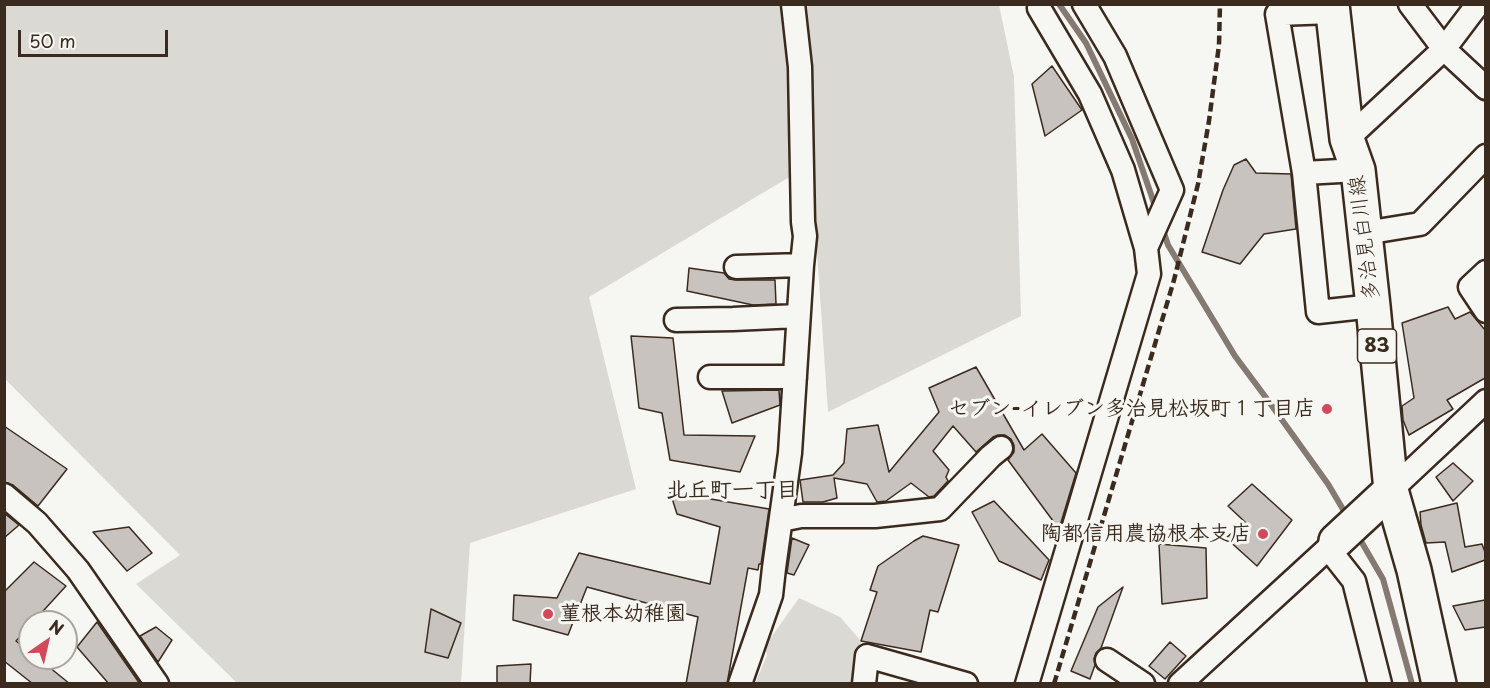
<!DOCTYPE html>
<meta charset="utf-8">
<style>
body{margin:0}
#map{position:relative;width:1490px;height:688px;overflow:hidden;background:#f6f6f2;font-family:"Playpen Sans",sans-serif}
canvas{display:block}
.frame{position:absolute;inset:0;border:6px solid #3b2a1e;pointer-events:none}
.north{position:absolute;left:18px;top:610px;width:60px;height:60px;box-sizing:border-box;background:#f6f6f2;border:2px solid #aba49d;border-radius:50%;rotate:34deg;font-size:16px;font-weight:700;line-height:24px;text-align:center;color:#3b2a1e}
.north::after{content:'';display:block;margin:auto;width:21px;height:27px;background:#d1495b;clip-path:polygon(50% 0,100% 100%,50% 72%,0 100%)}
.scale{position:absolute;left:18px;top:30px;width:150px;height:27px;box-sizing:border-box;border:3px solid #3b2a1e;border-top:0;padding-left:8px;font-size:18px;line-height:21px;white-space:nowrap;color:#3b2a1e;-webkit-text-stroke:4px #f6f6f2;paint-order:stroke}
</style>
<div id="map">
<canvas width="1490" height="688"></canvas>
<div class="frame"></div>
<div class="north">N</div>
<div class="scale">50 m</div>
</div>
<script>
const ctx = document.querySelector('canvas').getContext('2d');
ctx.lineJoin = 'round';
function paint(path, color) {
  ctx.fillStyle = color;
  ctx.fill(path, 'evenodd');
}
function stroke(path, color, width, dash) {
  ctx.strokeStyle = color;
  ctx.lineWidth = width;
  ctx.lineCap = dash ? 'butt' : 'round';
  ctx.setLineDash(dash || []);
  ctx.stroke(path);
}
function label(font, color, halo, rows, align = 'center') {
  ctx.font = font + ' "Playpen Sans","Klee One",sans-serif';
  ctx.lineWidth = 6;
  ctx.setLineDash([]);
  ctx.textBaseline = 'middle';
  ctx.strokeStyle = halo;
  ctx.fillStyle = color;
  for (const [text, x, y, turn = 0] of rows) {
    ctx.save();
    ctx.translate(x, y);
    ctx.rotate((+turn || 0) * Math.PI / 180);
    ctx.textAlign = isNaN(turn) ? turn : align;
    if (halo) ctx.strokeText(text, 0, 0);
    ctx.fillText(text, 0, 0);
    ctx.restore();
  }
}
const green = new Path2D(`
 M4,5h995l15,72 7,239 -193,96 -17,-248 -222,133 47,192 -166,54 -9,140h-224l-101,-99 44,-29 -175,-176z
 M799,598l41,19 21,24 -5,42 -101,1 12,-29 -2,-9z`);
const stream = new Path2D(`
 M1059,4l27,39 46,96 24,70
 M1162,227l6,18 67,111 32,43 61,85 19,32
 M1358,536l25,43 29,105`);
const building = new Path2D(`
 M1052,66l30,44 -37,26 -13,-52z
 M1246,159l10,14 35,1 5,55 -32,5 -24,30 -38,-12 21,-62 11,-25z
 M689,268l35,5 5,6 7,1h39l1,24 -23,1 -66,-14z
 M1448,307l7,12 15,-7 15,18v48l-38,22 6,9 -44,26 -6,-15 -1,-14 12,-8 -12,-75z
 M631,336l42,2 11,97 71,1 -15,36 -70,-12 -8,-47 -23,-5z
 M976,367l48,83 18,-16 34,39 -17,56 -51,-69 6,-8v-7l-3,-6 -6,-4h-7l-5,2 -17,15 -23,-26 -20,25 16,19 -3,7 2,4 -14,15 -5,1 -18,-14 -25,18 -9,1 -10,-18 -33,-6 3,20 -14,4h-20l-3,-22 33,-5 11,-12 3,-34 31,-4 11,47 50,-60 -10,-24z
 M779,390l1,15 -48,18 -10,-32z
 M4,426l63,43 -29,37 -25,-21 -9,-3z
 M1453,463l20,18 -20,20 -17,-24z
 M1252,484l40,36 -35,46 -31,-28 19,-16 -17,-16z
 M670,492l99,17 -8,55h-2l-1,6 -10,-2 -21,116h-41l12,-67 -111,-30 -19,48 -55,-15 1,-25 43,3 22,-45 131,31 10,-57 -43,-13z
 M994,501l55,59 -8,20 -42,-19 -27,-49z
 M1457,503l8,44 17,-3 3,8v8l-33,12 -7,-30 -19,1 -5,-18 -1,-13z
 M4,513l15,12 -15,13z
 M129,527l23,26 -25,18 -34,-39z
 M923,536l36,9 -21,67 -8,-2 -9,42 -60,-11 16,-49 -7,-2 8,-24 36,-25z
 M792,538l17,7 -15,30 -7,-2z
 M1159,544l47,4 1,50 -45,6z
 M34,562l32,24 -33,36h-3v4l-14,15 14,11v6h8l32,26h-37l-29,-23v-69z
 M1123,587l-22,61 -5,5 -2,6 1,6 -5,14 -19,-8 27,-64z
 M1485,600v27l-20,3 -12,-24z
 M431,609l30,14 -13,35 -23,-6z
 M97,622l43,62h-31l-32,-37z
 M156,627l16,13 -14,22 -18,-26z
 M1170,642l16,14 -21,23 -16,-13z
 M531,664l-1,20h-33v-18z`);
const street = new Path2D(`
 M1410,4l34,45 42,39
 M1039,8l51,86 33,76 23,78
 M1333,12l-56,2 27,159 14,139 55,-6
 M1347,139l97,-90 34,-45
 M1304,173l54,-3
 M1365,233l55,-9 66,-68
 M736,267l66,-2
 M1486,272l-16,15 16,24
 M676,320l57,-1 65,-3
 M710,377h85
 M1391,490l95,-89
 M4,495l33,28 41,47 79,114
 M781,520l20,-4h74l65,-7 51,-53 10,-8
 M1328,548l26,33 26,103
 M1107,660l36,24
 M740,684l31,-89 3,-27 16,-115 12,-188 3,-29 -2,-14 -3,-155 -7,-63
 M864,684l3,-28 99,28
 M1027,684l122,-410 -3,-26 26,-58 -57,-134 -31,-52
 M1180,684l156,-143`);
const secondary = new Path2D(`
 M1336,541l55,-51`);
const primary = new Path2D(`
 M1332,4l15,135 11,31 15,136 18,184 23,80 25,114`);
const rail = new Path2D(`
 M1054,684l120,-404 24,-96 11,-63 10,-76 1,-41`);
const markers = [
 [1327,409,6,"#d1495b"],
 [1263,534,6,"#d1495b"],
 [548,614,6,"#d1495b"]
];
const shields = [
 [1377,346,39]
];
const shieldNames = [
 ["83",1377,346]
];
const streetNames = [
 ["多治見白川線",1365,238,-97]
];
const poiNames = [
 ["セブン-イレブン多治見松坂町１丁目店",1315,409],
 ["陶都信用農協根本支店",1251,534],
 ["菫根本幼稚園",560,614,"left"]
];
const neighbourhoodNames = [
 ["北丘町一丁目",732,491]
];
paint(green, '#dad9d3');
stroke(stream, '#857a71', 6);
paint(building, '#c8c3be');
stroke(building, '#3b2a1e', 1.5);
stroke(street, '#3b2a1e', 27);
stroke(secondary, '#3b2a1e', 38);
stroke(primary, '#3b2a1e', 38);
stroke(street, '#f6f6f2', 22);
stroke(secondary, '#f6f6f2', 33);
stroke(primary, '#f6f6f2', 33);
stroke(rail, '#3b2a1e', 4.5, [9, 4.5]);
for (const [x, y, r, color] of markers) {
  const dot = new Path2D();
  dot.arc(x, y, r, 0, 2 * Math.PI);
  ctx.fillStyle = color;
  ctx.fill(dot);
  stroke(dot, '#f6f6f2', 2);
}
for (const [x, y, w] of shields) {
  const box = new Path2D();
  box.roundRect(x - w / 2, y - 17, w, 34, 4.5);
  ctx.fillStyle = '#f6f6f2';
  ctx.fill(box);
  stroke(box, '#3b2a1e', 1.5);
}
label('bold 20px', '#3b2a1e', null, shieldNames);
label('21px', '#3b2a1e', '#f6f6f2', streetNames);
label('bold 21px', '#3b2a1e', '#f6f6f2', poiNames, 'right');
label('bold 22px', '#3b2a1e', '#f6f6f2', neighbourhoodNames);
</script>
